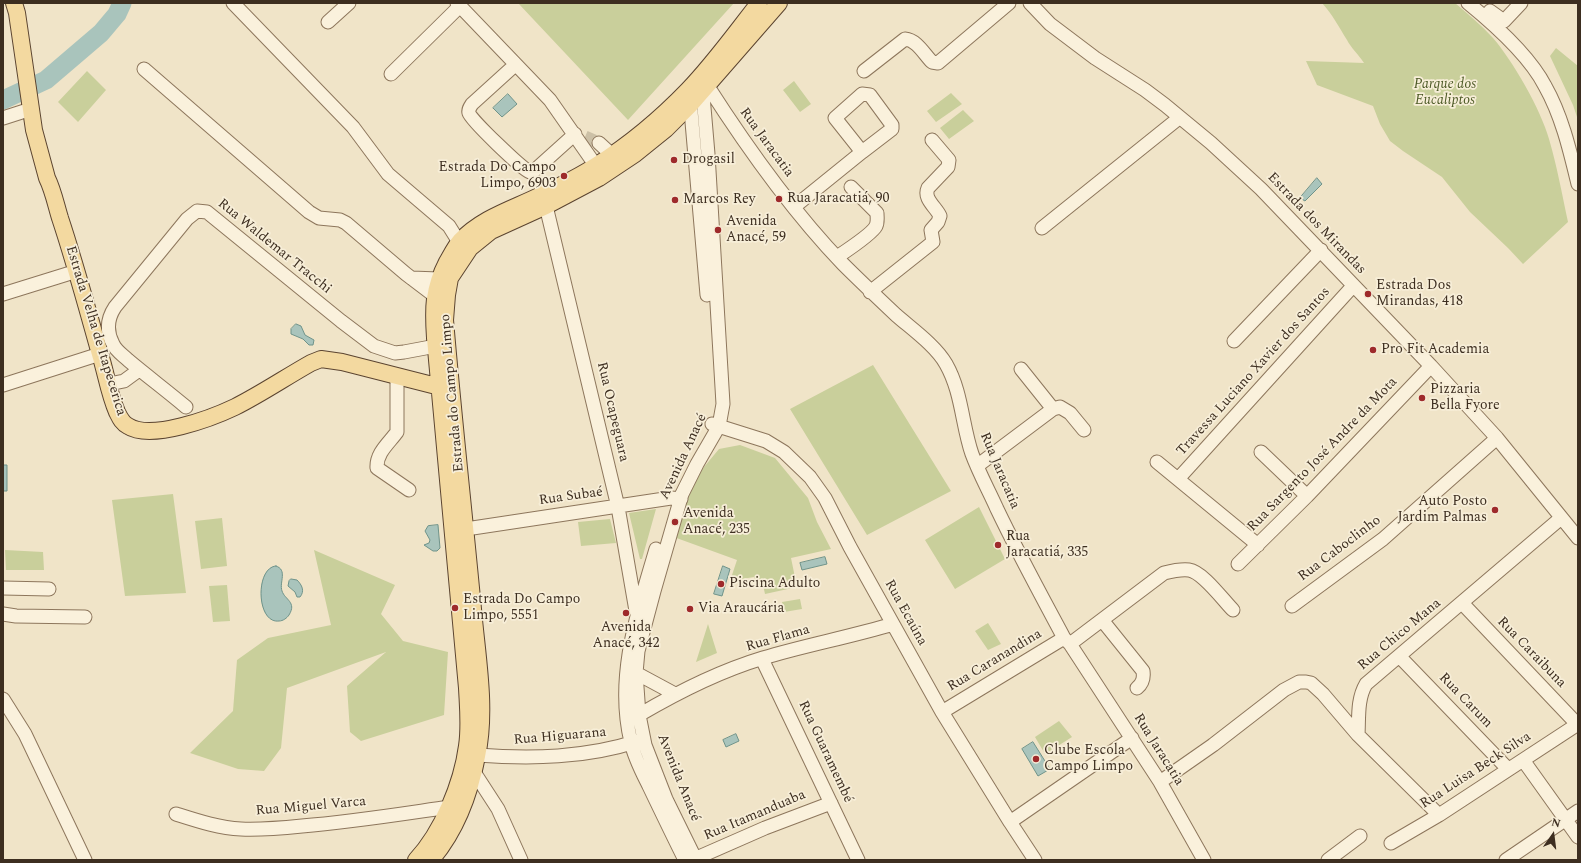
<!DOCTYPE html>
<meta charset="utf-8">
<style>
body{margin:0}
#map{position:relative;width:1581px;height:863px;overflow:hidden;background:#f0e4c8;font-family:Spectral,serif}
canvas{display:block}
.frame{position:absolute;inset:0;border:4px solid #3d2e20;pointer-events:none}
.north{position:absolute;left:1533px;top:815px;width:40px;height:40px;-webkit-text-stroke:3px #f7eed8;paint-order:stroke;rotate:14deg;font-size:11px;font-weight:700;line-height:16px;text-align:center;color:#3d2e20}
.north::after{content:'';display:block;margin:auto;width:14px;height:18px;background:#3d2e20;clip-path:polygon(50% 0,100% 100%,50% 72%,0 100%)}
</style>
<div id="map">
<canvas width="1581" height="863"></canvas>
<div class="frame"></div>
<div class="north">N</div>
</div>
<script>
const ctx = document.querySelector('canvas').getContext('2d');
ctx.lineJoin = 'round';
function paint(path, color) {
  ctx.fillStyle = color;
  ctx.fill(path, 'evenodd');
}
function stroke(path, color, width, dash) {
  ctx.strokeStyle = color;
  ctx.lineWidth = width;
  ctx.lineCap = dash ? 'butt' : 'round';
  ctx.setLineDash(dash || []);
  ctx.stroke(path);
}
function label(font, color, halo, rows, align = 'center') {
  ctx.font = font + ' Spectral,serif';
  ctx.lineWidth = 3.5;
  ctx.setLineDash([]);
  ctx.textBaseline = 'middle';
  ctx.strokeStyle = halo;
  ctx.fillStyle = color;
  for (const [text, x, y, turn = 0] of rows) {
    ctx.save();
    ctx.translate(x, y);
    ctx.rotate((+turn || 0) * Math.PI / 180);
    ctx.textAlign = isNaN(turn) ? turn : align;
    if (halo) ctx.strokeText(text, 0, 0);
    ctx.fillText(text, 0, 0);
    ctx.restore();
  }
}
const green = new Path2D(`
 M518,3h216l-106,117z
 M1322,3h133c13,11 26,22 38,35 20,23 48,72 56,101 8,27 13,55 19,83l-45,42 -15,-16 -38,-36 -28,-35 -39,-26 -13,-10 -10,-17 -7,-18 -56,-21 -11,-24 58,2c-5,-8 -13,-15 -17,-23 -8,-13 -15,-26 -25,-37z
 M1556,48l22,18v54l-5,-15 -23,-49z
 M87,71l19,19 -28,32 -20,-20z
 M794,81l17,23 -11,8 -17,-22z
 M951,93l11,11 -26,18 -9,-11z
 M963,110l11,11 -25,18 -9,-11z
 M873,365l78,126 -84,44 -77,-126z
 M740,445l35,13 33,40 9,24 14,27 -40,9 6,29 -32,7 -2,-9h-6l-3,-8 -24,4 7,-21 -66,-24 28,-63 20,-24z
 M173,494l13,99 -61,3 -13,-96z
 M979,507l26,52 -50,30 -30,-49z
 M656,509l-14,50h-2l-11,-46z
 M222,518l5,48 -26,3 -6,-48z
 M610,519l6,24 -35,3 -3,-24z
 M5,550l38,2 1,18h-38z
 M314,550l81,35 -14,29 22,27 45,11 -4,63 -83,26 -11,-9 -3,-46 39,-34 -99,36 -6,60 -17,23 -26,-2 -48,-16 43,-42 4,-51 31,-22 63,-13z
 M227,585l3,36 -17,1 -4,-36z
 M800,599l2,10 -18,3 -2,-10z
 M988,623l13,21 -13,6 -13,-19z
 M708,624l9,29 -21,9z
 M1059,721l13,16 -27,17 -10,-17z`);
const water = new Path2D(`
 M508,94l9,10 -15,13 -9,-9z
 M1317,178l5,6 -17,17 -5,-3z
 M296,324l5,2 4,9 9,5 -1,5h-4l-6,-6 -12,-5v-5z
 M3,465h4v26h-4z
 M438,525l2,23 -3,3h-4l-9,-6 5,-2 1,-3 -5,-9 3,-5z
 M825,557l2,7 -25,6 -2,-7z
 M276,566c12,4 3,16 6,25 3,9 15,11 7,24 -2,3 -6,6 -10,6 -23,3 -24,-54 -3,-55z
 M723,566l7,3 -8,27 -8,-2z
 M291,579l6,1c5,5 8,11 3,17h-3l-2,-5 -7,-6 1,-5z
 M736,734l3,7 -13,6 -3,-7z
 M1033,742l17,27 -12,7 -16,-27z`);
const river = new Path2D(`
 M3,100l43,-20 55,-47 16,-19 5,-11`);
const minorTunnel = new Path2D(`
 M585,137l14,6`);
const minor = new Path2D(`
 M233,3l120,124 35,47 61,52 10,16
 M457,3l93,97 46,66
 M1030,3l20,21 45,34 50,32 20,15 46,38 50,46 170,177 66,72 81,100
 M1468,3c27,22 61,52 77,83 17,30 25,65 33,98
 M1490,11l14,10 17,-18
 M328,22l21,-19
 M515,65l-43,39c-2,3 -4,6 -3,9 2,7 53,56 61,59l5,-2 40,-36
 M144,69l165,143 10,6 21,2 6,3 60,51 29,22
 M864,71l41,-32c12,1 19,15 27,23l6,1 71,-60
 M391,74l69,-68
 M707,85c39,61 85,126 136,179 17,17 35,34 53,51 16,14 40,31 50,49 16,28 16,61 26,90 7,19 17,37 25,55 21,44 44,86 67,129l6,6 90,138 44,78
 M690,99l17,196
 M3,118l28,-9
 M599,143l13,12
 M546,206l72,301 18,104
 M794,207l68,-55 30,-23v-4l-22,-30 -8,-1 -27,24 27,34
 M1042,228l137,-110
 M837,257c9,-6 35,-23 39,-31 2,-4 1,-9 1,-13l-26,-26
 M411,278l28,1
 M870,292l63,-50 -2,-12 7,-8 2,-6c-4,-9 -17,-17 -12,-28l20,-21 1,-7 -17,-20
 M3,294l74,-23
 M1234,341l87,-91
 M1021,369l32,40
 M397,376v56c-8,11 -21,21 -20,36l32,22
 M109,384l15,-3 15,-11
 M3,385l97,-31
 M186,407c-19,-16 -39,-31 -58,-47 -5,-5 -12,-9 -15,-16 -7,-13 -6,-25 2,-37l72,-88 10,-8 10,1 134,109 33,25 21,7 9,-1 32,-6
 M712,424l54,17 18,11 26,25 15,21 25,49 92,165 68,110 25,38
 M1261,452l46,44
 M1157,462l101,83
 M977,466l76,-57 7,-2 10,6 14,17
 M1178,479l175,-193
 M466,529l205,-31 10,1
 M656,549c-18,62 -41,127 -25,193 3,15 11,30 18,44 12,25 24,50 36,74
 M1238,564l69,-68 124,-130
 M3,588l46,1
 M1462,603l115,121
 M1292,606l91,-67 114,-101
 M3,614l13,2 69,1
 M1102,620l41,51c1,7 0,12 -6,17
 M1070,644l94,-71c8,-2 17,-4 25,-3 14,2 34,30 44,40
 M1399,656l109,113
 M762,659l96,201
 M636,673l39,21
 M3,699l22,35 60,126
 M942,712l122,-74
 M639,715c39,-23 81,-44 124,-57 43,-13 87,-21 130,-34
 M1358,735c1,-17 -1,-36 8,-51l195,-166
 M477,755c54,4 109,3 161,-14
 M1523,760l55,77
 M474,772l24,37 23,51
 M1160,782l53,-37 71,-55 15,-8h7l5,1 12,11 35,41 81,80
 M176,814c22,7 43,14 65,15 21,1 41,-1 61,-3 50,-4 99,-12 148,-19
 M1010,822l122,-84
 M1391,843l48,-28 139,-91
 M692,860l73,-32 66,-25
 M696,860l-30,-61 -21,-54 -6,-30 -3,-42 2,-22 16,-60 28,-97 15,-30 22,-38 4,-22 -15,-250 -6,-70
 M1328,860l32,-24
 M1506,860l72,-49`);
const major = new Path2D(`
 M14,3l3,10 17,117 13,48c6,12 9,27 13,40 15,45 27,90 40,136 6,19 9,40 17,58 3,6 5,11 11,14 23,15 84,-8 107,-19 26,-13 51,-30 76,-44l10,-4 21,3 106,27
 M416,860c26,-28 46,-76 51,-114 3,-19 1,-38 0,-58l-32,-350c-2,-30 -2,-49 12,-76 4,-7 8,-15 13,-21 23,-24 53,-32 81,-46 19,-9 39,-19 56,-30 33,-21 64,-47 91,-75 26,-27 48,-58 71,-87
 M431,860c25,-29 39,-67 46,-104 10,-48 0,-99 -4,-147 -9,-96 -20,-193 -28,-289l2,-25 3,-17 20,-30 21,-17 55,-25 53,-28 36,-24 31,-25 24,-24 89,-102`);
const markers = [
 [674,160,4,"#9e2a2b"],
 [564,176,4,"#9e2a2b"],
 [779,199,4,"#9e2a2b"],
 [675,200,4,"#9e2a2b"],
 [718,230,4,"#9e2a2b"],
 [1368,294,4,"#9e2a2b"],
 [1373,350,4,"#9e2a2b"],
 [1422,398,4,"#9e2a2b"],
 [1495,510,4,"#9e2a2b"],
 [675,522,4,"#9e2a2b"],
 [998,545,4,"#9e2a2b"],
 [721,584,4,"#9e2a2b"],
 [455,608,4,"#9e2a2b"],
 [690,609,4,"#9e2a2b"],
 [626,613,4,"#9e2a2b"],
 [1036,759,4,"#9e2a2b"]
];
const parkNames = [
 ["Parque dos",1445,85],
 ["Eucaliptos",1445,101]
];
const streetNames = [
 ["Rua Jaracatia",766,143,54],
 ["Estrada dos Mirandas",1316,224,46],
 ["Rua Waldemar Tracchi",274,247,39],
 ["Estrada Velha de Itapecerica",95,331,73],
 ["Travessa Luciano Xavier dos Santos",1254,372,-48],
 ["Estrada do Campo Limpo",453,393,-95],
 ["Rua Ocapeguara",612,412,77],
 ["Rua Sargento José Andre da Mota",1323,455,-46],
 ["Avenida Anacé",684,457,-65],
 ["Rua Jaracatia",999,471,67],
 ["Rua Subaé",571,497,-8],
 ["Rua Caboclinho",1340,549,-37],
 ["Rua Ecaúna",905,613,61],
 ["Rua Chico Mana",1400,635,-40],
 ["Rua Flama",778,639,-16],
 ["Rua Caraibuna",1531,653,46],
 ["Rua Caranandina",995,661,-31],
 ["Rua Carum",1465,701,46],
 ["Rua Higuarana",560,737,-5],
 ["Rua Jaracatia",1158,750,58],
 ["Rua Guaramembé",825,752,65],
 ["Rua Luisa Beck Silva",1476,771,-33],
 ["Avenida Anacé",678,778,68],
 ["Rua Miguel Varca",311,807,-5],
 ["Rua Itamanduaba",755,816,-23]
];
const poiNames = [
 ["Drogasil",682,160],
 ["Estrada Do Campo",556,168,"right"],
 ["Limpo, 6903",556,184,"right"],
 ["Rua Jaracatiá, 90",787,199],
 ["Marcos Rey",683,200],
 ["Avenida",726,222],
 ["Anacé, 59",726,238],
 ["Estrada Dos",1376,286],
 ["Mirandas, 418",1376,302],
 ["Pro Fit Academia",1381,350],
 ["Pizzaria",1430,390],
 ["Bella Fyore",1430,406],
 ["Auto Posto",1487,502,"right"],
 ["Jardim Palmas",1487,518,"right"],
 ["Avenida",683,514],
 ["Anacé, 235",683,530],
 ["Rua",1006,537],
 ["Jaracatiá, 335",1006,553],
 ["Piscina Adulto",729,584],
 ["Estrada Do Campo",463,600],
 ["Limpo, 5551",463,616],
 ["Via Araucária",698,609],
 ["Avenida",626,628,"center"],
 ["Anacé, 342",626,644,"center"],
 ["Clube Escola",1044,751],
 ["Campo Limpo",1044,767]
];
paint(green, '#c9cf9b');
paint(water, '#a9c4bc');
stroke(water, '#6f938a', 1);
stroke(river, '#a9c4bc', 19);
stroke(minorTunnel, '#ccc0a6', 13, [13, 6]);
stroke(minor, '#8d765c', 15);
stroke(major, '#5b4430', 18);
stroke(minor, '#faf1dc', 13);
stroke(major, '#f3d9a0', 16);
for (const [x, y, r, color] of markers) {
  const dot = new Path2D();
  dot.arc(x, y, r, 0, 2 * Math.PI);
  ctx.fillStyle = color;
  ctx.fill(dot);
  stroke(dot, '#f7eed8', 1.5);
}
label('italic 14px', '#4d5a26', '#f7eed8', parkNames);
label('14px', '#3d2e20', '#f7eed8', streetNames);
label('14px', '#3d2e20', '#f7eed8', poiNames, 'left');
</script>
